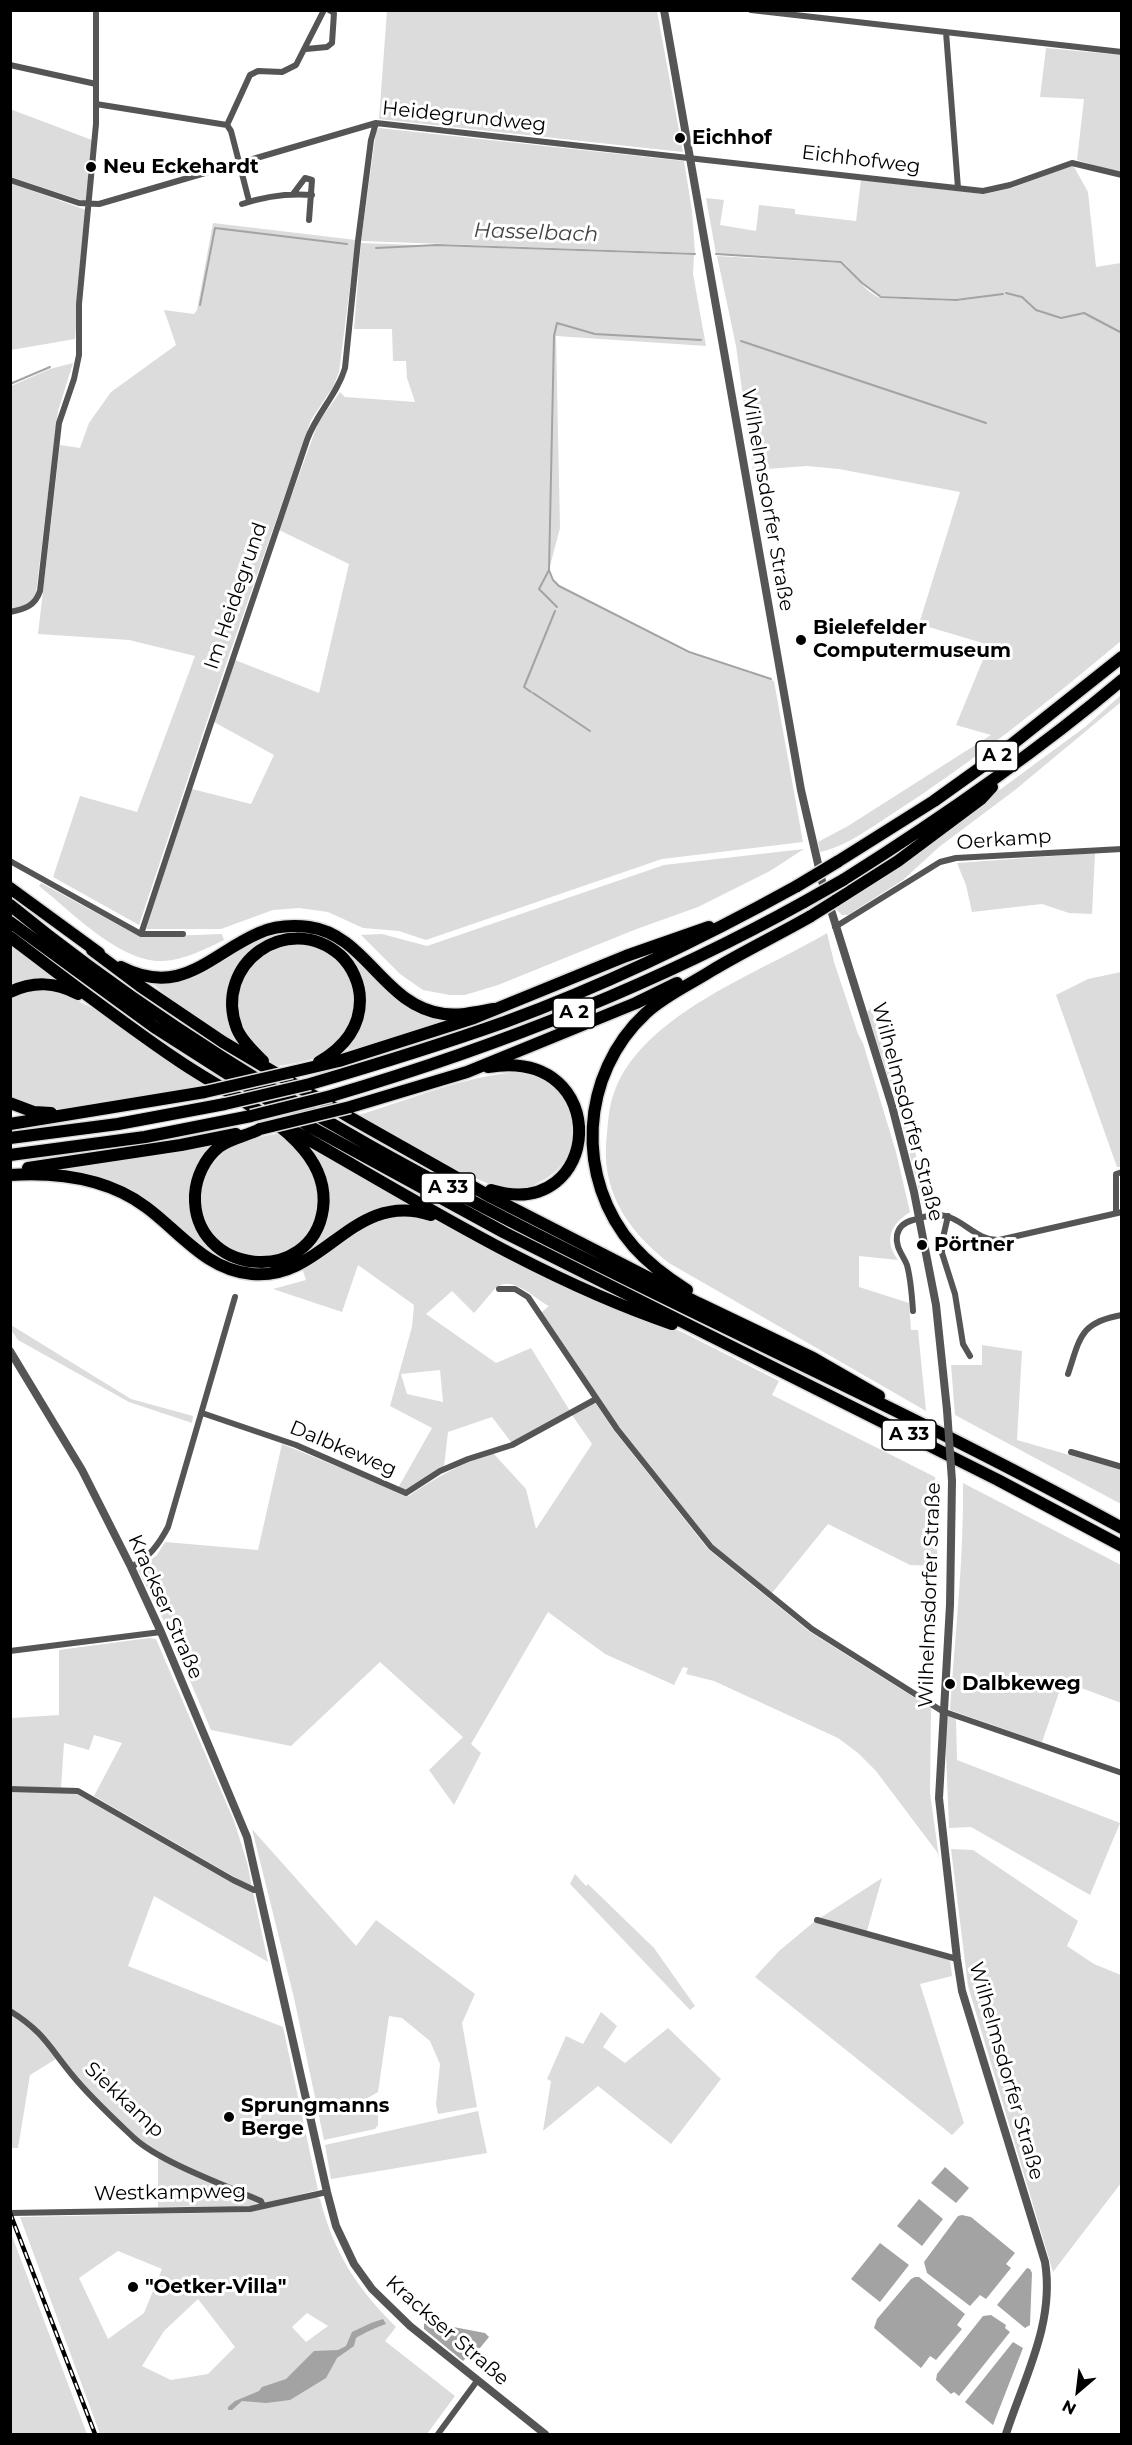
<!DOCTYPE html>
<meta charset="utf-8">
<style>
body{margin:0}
#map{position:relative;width:1132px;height:2445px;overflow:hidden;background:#fff;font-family:Montserrat,sans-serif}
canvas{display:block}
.frame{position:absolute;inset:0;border:12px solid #000;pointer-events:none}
.north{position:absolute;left:1048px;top:2361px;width:60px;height:60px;-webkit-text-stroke:4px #fff;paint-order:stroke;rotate:208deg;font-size:16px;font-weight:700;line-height:24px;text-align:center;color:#000}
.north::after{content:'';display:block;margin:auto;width:21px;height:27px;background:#000;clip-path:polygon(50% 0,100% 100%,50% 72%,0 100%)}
</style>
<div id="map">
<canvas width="1132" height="2445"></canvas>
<div class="frame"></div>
<div class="north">N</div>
</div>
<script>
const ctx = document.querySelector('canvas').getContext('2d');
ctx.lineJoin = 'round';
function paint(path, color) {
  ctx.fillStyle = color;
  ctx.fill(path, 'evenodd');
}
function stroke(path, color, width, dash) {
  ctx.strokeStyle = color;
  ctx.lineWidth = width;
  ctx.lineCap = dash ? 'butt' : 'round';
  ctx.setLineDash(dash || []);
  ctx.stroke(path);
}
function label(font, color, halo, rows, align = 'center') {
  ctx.font = font + ' Montserrat,sans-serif';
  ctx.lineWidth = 6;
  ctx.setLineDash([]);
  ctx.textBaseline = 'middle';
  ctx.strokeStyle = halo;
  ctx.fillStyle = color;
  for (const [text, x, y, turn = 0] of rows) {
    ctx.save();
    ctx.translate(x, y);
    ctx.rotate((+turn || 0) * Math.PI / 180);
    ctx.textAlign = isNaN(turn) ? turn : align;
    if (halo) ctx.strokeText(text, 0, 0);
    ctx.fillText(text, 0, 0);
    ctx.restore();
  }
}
const green = new Path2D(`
 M387,11h270l26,141 -304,-33z
 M1046,48l75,7v118l-44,-13 7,-61 -44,-2z
 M10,109l82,31 -5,60 -3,1 -73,-24z
 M379,128l305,33 8,50 3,42 -334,-12 15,-109z
 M1073,165l15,27 8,75 25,-4v378c-73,61 -148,121 -229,173 -22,14 -47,33 -72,38l-2,-10 30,-16 143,-91 -35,-10 33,-80 -70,-21 41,-132 -121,-23 -32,-3 -54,4 -17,-124 -19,-90 125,7c12,11 24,30 39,35l75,3 50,-7 -50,5 -74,-3c-14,-4 -29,-25 -40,-35l-126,-7 -10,-56 18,2 -4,25 36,6 3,-26 36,4v5l61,7 5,-41 124,14 27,-6z
 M11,183l75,27 -11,129 -64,11z
 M213,223l143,17 -17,132 -6,15 -22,33 -84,241 -88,264 -86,-48 27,-81 57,16 58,-156 -66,-16 -91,-6 22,-189 20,3 9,-25 22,-31 65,-47 -12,-35 30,4 3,-4z
 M361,243l333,12 -1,19 13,72 -150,-10 4,192 -11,42 4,10 6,7 129,66 86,28 29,161 -141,17 -236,81 -27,-9 -36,-3 -35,-16 -29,-4 -26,2 -52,19h-75l46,-140 59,15 23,-49 -60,-33 21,-62 84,33 30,-129 -70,-34 39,-107 22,-31 5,5 70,5 -8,-24 -1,-17h-13l-1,-32h-38z
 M73,363l-15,48 -22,182 -7,11 -18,6v-224l39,-17z
 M1121,695v7l-106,88 -76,57 -36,33 -55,35h-6l-6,-6 67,-44 56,-45 126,-93z
 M804,849l-34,22 -72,36 -64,23 -136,55 -33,10h-15l-27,-5 -23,-16 -39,-39 21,-1 45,12 237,-81z
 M1095,853l-3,61 -23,-1 -27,-9 -70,8 -6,-27 -9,-22z
 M41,883l100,54 81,-3 2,6c-19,9 -39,20 -61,21 -43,2 -92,-50 -124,-75z
 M296,930l25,5 21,10 63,59 44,14 2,3 -103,29c8,-16 17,-32 18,-51 0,-6 -3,-21 -7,-26 -5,-5 -51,-38 -56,-39 -36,-8 -75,28 -76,62 -1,17 9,32 11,49l-66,-45 -24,-20 81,-25 39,-21z
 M827,933l7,29 24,72 5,9 33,109 14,60c-19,12 -27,28 -12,48l-39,-4v31l50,16 2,27h7l8,81 -257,-148c-39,-31 -66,-67 -63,-119 2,-18 2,-37 9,-54 30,-77 145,-117 212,-157z
 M297,942c8,2 19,3 27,7 39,20 38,75 6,101 -14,10 -36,14 -53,16 -42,-27 -59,-89 -7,-117 7,-4 19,-5 27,-7z
 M10,943l52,39c-19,-4 -33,-3 -51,4z
 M1121,972l1,195h-5l-61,-172 32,-16z
 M41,988l17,3 38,19 107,75 -128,23c-23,2 -45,1 -64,-11l-1,-98 10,-6z
 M871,1008l62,203 -6,-1 -5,-7 -22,-88 -33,-103z
 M516,1072c6,1 12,1 18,3 45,17 54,80 11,104 -9,5 -20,11 -30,11 -33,0 -122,-57 -156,-75 52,-16 103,-38 157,-43z
 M280,1133c20,14 41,43 38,69 -2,18 -12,36 -27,46 -33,20 -71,6 -87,-28 -2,-3 -5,-8 -6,-12 -4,-22 18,-54 38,-63 13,-6 29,-9 44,-12z
 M304,1143l107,61c-41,0 -62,17 -92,42 -9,7 -20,17 -31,20 -9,3 -19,3 -28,4l1,-3 37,-12 29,-49z
 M216,1145c-8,13 -21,30 -25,45 -9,30 20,55 40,73l-21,-10 -113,-76 -35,-7z
 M398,1215l29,3 13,5 185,88 57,21 97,49 -7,14 163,82 3,44 -1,45 -27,-1 -82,-41 -56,69 -58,-47 -93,-116 -80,-117 8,-7c-14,-7 -36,-31 -52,-19 -8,7 -15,18 -23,26l-22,-22 -26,23 70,49 35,-15 39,63 -59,31 -19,-25 -44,15 -4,35 -38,23 -8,-2 34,-60 -42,-22 22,-79 2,-22 -56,-40 -16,47 -69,-23 33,-9 -4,-12 57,-41zM440,1370l3,32 -36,-8 -6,-20z
 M11,1325l120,74 62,17 -1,7 -63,-21 -111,-62 -7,-10z
 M982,1345l40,6 -5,89 104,30v34l-166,-89 -4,-50h31z
 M595,1402l17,26 96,121 102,83 121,76 -1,85 9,65 -2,-6 -61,-81 -18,-18 -20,-15 -124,-57 -28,-7 2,-6 -5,-1 -9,18 -69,-31 -57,-42 -77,132 10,9 -27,52 -25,-35 34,-33 -83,-75 -89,84 -80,-16 -44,-103 -29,-57 19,-15 8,-13 93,8 24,-106 127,52c27,-19 53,-33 84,-43l33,36 10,40 56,-85 -20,-29z
 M963,1483l158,82v138l-58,-22 -21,61 -92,-32c5,-76 14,-151 13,-227z
 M149,1638l7,1 78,182 13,41 5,25 -158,-91 28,-53 -28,-8 -5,15 -25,-7 -3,45 -50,-2v-68l48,-3v-65z
 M946,1716l10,3 1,41 163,63 -30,72 -119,-68 -22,1 -3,-74z
 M10,1791l68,2 175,99 15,70 -114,-66 -26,70 155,61 35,163 -65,16 -95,1v-49l-102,-99 -26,16 -12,73h-7z
 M252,1829l104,117 20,-26 99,74 -13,29 15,84 -39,7 -2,-10 4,-40 -10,-23 -28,-23 -13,-2 -11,76 -12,7 2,8 10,7v11l-3,4 -51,11 -30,-142z
 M951,1849l22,1 105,71 -11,25 27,18 27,11v208l-68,89 -85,-286z
 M575,1874l11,12 2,-2 66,64 41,58 -5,4 -120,-126z
 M882,1878l-15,53 -47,-13z
 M815,1921l135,38 2,17 -32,8 44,139 -12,12 -197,-158 24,-26z
 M601,2012l16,14 -14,21 22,16 43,-35 53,51 -50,65 -73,-58 -55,45 8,-50 -4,-2 19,-43 17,8z
 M478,2111l9,42 -156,26 -6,-34z
 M317,2197l3,2c14,54 36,88 76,128l-11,14 70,55 -28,38h-327l-80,-217 230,-5zM118,2251l44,18 -18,44 -36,26 -29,-61zM198,2299l37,48 -27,27 -37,6 -29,-14 22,-35zM307,2313l21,13 -22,16 -14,-15z
 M11,2236h1l75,198h-76z`);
const water = new Path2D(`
 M945,2167l24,21 -13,15 -25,-20z
 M919,2199l24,20 -21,27 -25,-20z
 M962,2215l9,2 44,36 -9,11 5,4 -25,31 -6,-4 -10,11 -43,-33 -3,-11 34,-46z
 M880,2243l29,22 -29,37 -29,-23z
 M1027,2268l3,1 2,4 -2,52 -5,3 -28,-23z
 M915,2277h4l46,37 -8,11 5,4 -26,31 -6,-4 -9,12 -47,-40 3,-9 34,-40z
 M991,2315l15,10 -1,3 5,4 -51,64 -5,-4 -3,2 -15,-14 1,-6 46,-58z
 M383,2319l3,5c-7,2 -24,10 -30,14l-2,8 -17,12 -11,20 -36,22 -24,3 -24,-2 -10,9h-4v-3l7,-6 24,-10 3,-4 24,-8 28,-28 24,-1 8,-4 6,-14 19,-9z
 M427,2322l58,11 4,4 -9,11h-4l-13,13 -39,-32v-5z
 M1013,2342l10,6 -30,77 -28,-23z`);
const stream = new Path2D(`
 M376,248l61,-3 258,9
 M716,254l125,8 21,21 19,14 75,3 47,-6
 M1006,293l16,4 14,13 25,8 23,-5 38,20
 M200,305l15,-77 132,16
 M701,340l-106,-6 -38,-11 -3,13 -5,234 4,10 6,6 130,66 82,27
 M741,341l245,82
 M10,384l40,-17
 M549,570l-10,19 18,18
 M531,692l-7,-5 31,-76
 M533,693l57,38`);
const minor = new Path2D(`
 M751,10l371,42
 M946,32l12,156
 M306,49l21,-2 5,-4 2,-30 -5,-3
 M10,65l86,19
 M96,104l131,21 4,6 18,70
 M227,125l23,-50 8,-4 24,1 14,-7 28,-55
 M10,180l69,23 20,1 277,-81 607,68 27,-6 62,-22 50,12
 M293,194l12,-16 7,2 -3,40
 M242,204c24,-8 45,-11 70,-9
 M10,612c15,-3 25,-6 30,-21l19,-168 15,-44 5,-24v-51l17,-180v-114
 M10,861l131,73h42
 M835,927l105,-65 16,-4 166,-9
 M141,934c54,-165 110,-330 166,-494 9,-26 30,-45 38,-72l13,-127 13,-101 5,-17
 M1116,1213v-39l6,-2
 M948,1216l-6,26v11l13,41 8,50 7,12
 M499,1289h16l13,8 89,132 94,118 101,82 130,82 180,62
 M913,1311c-1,-15 -2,-31 -6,-46 -4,-10 -12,-18 -10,-30 2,-9 8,-13 16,-15 7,-2 15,-5 23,-5 25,-1 38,26 63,25l123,-28
 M1068,1374c12,-36 12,-52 54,-59
 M202,1413l94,32 110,48 34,-22 28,-12 44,-14 84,-46
 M1071,1452l51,15
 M131,1567c18,-9 28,-23 37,-40l67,-230
 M10,1651l151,-19
 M10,1789l68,2 155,89 21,10h5
 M817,1920l140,39
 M10,2011c34,21 39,36 63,65 18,22 41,43 61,62 26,24 93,48 127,63l2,5
 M10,2213l240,-4 77,-17
 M438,2434l39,-53`);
const tertiary = new Path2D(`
 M664,10l137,780 21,91 70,225 22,86 22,113 11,105
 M10,1351l72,119 49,97 30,65 86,205 80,355 9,34 18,38 18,25 38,37 135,108
 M952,1481l-2,124 -11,193 18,161 5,32 83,271c10,61 -21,116 -39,172`);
const motorway = new Path2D(`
 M837,862l97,-61 67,-48 121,-96
 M843,880c97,-61 191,-126 279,-200
 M10,888l89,65
 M835,901l63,-40 83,-62 11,-12
 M10,905c332,272 740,418 1112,623
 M10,922l144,105 155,99 196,107 493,247 124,66
 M10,937c56,42 111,85 169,124 38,26 97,54 125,89 14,17 22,37 19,59 -11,78 -131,67 -128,-14 1,-18 10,-37 24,-48 12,-9 28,-11 41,-18
 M92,950l48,36 83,56 128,76 140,79 207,106 115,55 66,38
 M121,967c61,31 89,-13 138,-34 16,-7 33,-8 50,-6 58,8 74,79 135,87 17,2 33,-2 50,-5
 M10,992c24,-11 45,-10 68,2
 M263,1061c-10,-10 -21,-20 -26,-32 -25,-65 51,-119 103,-74 12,11 20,29 20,45 0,29 -17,48 -41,62
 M488,1067c127,-21 115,157 3,123
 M292,1072l47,-11 135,-43 152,-62 83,-29
 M310,1084c65,-19 130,-39 195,-62 101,-37 198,-84 292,-136
 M331,1096c166,-49 322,-110 473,-194
 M10,1103l24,9 17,1
 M350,1107l117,-35 169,-69 41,-20
 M10,1124l195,-32
 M290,1129c124,70 247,149 382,195
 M10,1138l108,-14 107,-20
 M10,1155l135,-18 106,-21
 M28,1168l153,-23 55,-11
 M10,1175c48,-3 97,3 136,32 34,25 60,63 106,67 72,7 100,-85 179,-59
 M687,1290c-19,-12 -38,-26 -53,-43 -60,-68 -54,-173 12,-234 20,-18 43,-28 65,-42 33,-20 67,-36 100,-55`);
const rail = new Path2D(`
 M10,2213l85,221`);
const tertiaryBridge = new Path2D(`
 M947,1410l5,71`);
const motorwayBridge = new Path2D(`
 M797,886l40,-24
 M804,902l39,-22
 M811,916l24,-15
 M205,1092l87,-20
 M225,1104l85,-20
 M251,1116l80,-20
 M260,1129l90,-22`);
const markers = [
 [680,138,6,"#000"],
 [91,167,6,"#000"],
 [801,640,6,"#000"],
 [922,1245,6,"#000"],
 [950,1684,6,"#000"],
 [229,2117,6,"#000"],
 [133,2287,6,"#000"]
];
const shields = [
 [997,756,42],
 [574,1013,42],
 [448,1188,54],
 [909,1435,54]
];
const shieldNames = [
 ["A 2",997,756],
 ["A 2",574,1013],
 ["A 33",448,1188],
 ["A 33",909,1435]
];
const streetNames = [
 ["Heidegrundweg",464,117,6],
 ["Eichhofweg",861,160,7],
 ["Wilhelmsdorfer Straße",767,500,80],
 ["Im Heidegrund",236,596,-71],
 ["Oerkamp",1004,840,-4],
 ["Wilhelmsdorfer Straße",907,1112,75],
 ["Dalbkeweg",343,1449,23],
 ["Wilhelmsdorfer Straße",930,1595,-88],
 ["Krackser Straße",165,1607,66],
 ["Wilhelmsdorfer Straße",1006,2071,74],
 ["Siekkamp",124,2100,43],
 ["Westkampweg",170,2193,-1],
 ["Krackser Straße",447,2331,41]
];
const poiNames = [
 ["Eichhof",692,138],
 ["Neu Eckehardt",103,167],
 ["Bielefelder",813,628],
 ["Computermuseum",813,651],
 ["Pörtner",934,1245],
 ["Dalbkeweg",962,1684],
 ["Sprungmanns",241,2106],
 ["Berge",241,2129],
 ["\"Oetker-Villa\"",145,2287]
];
const waterNames = [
 ["Hasselbach",536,233,2]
];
paint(green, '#dcdcdc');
paint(water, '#a3a3a3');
stroke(stream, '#a3a3a3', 2);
stroke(motorway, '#dbdbdb', 15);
stroke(minor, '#555', 6);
stroke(tertiary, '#555', 8);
stroke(motorway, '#000', 12);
stroke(rail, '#000', 4.5);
stroke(rail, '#fff', 2, [7]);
stroke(motorwayBridge, '#dbdbdb', 15, []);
stroke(tertiaryBridge, '#555', 8);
stroke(motorwayBridge, '#000', 12);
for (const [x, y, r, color] of markers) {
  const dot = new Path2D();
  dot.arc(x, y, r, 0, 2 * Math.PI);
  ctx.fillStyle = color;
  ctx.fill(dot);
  stroke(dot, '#fff', 2);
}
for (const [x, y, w] of shields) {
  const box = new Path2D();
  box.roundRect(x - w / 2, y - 15, w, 30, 4.5);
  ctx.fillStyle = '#fff';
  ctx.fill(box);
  stroke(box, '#000', 1.5);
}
label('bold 18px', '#000', null, shieldNames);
label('20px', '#000', '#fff', streetNames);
label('bold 20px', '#000', '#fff', poiNames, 'left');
label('italic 21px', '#444', '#fff', waterNames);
</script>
